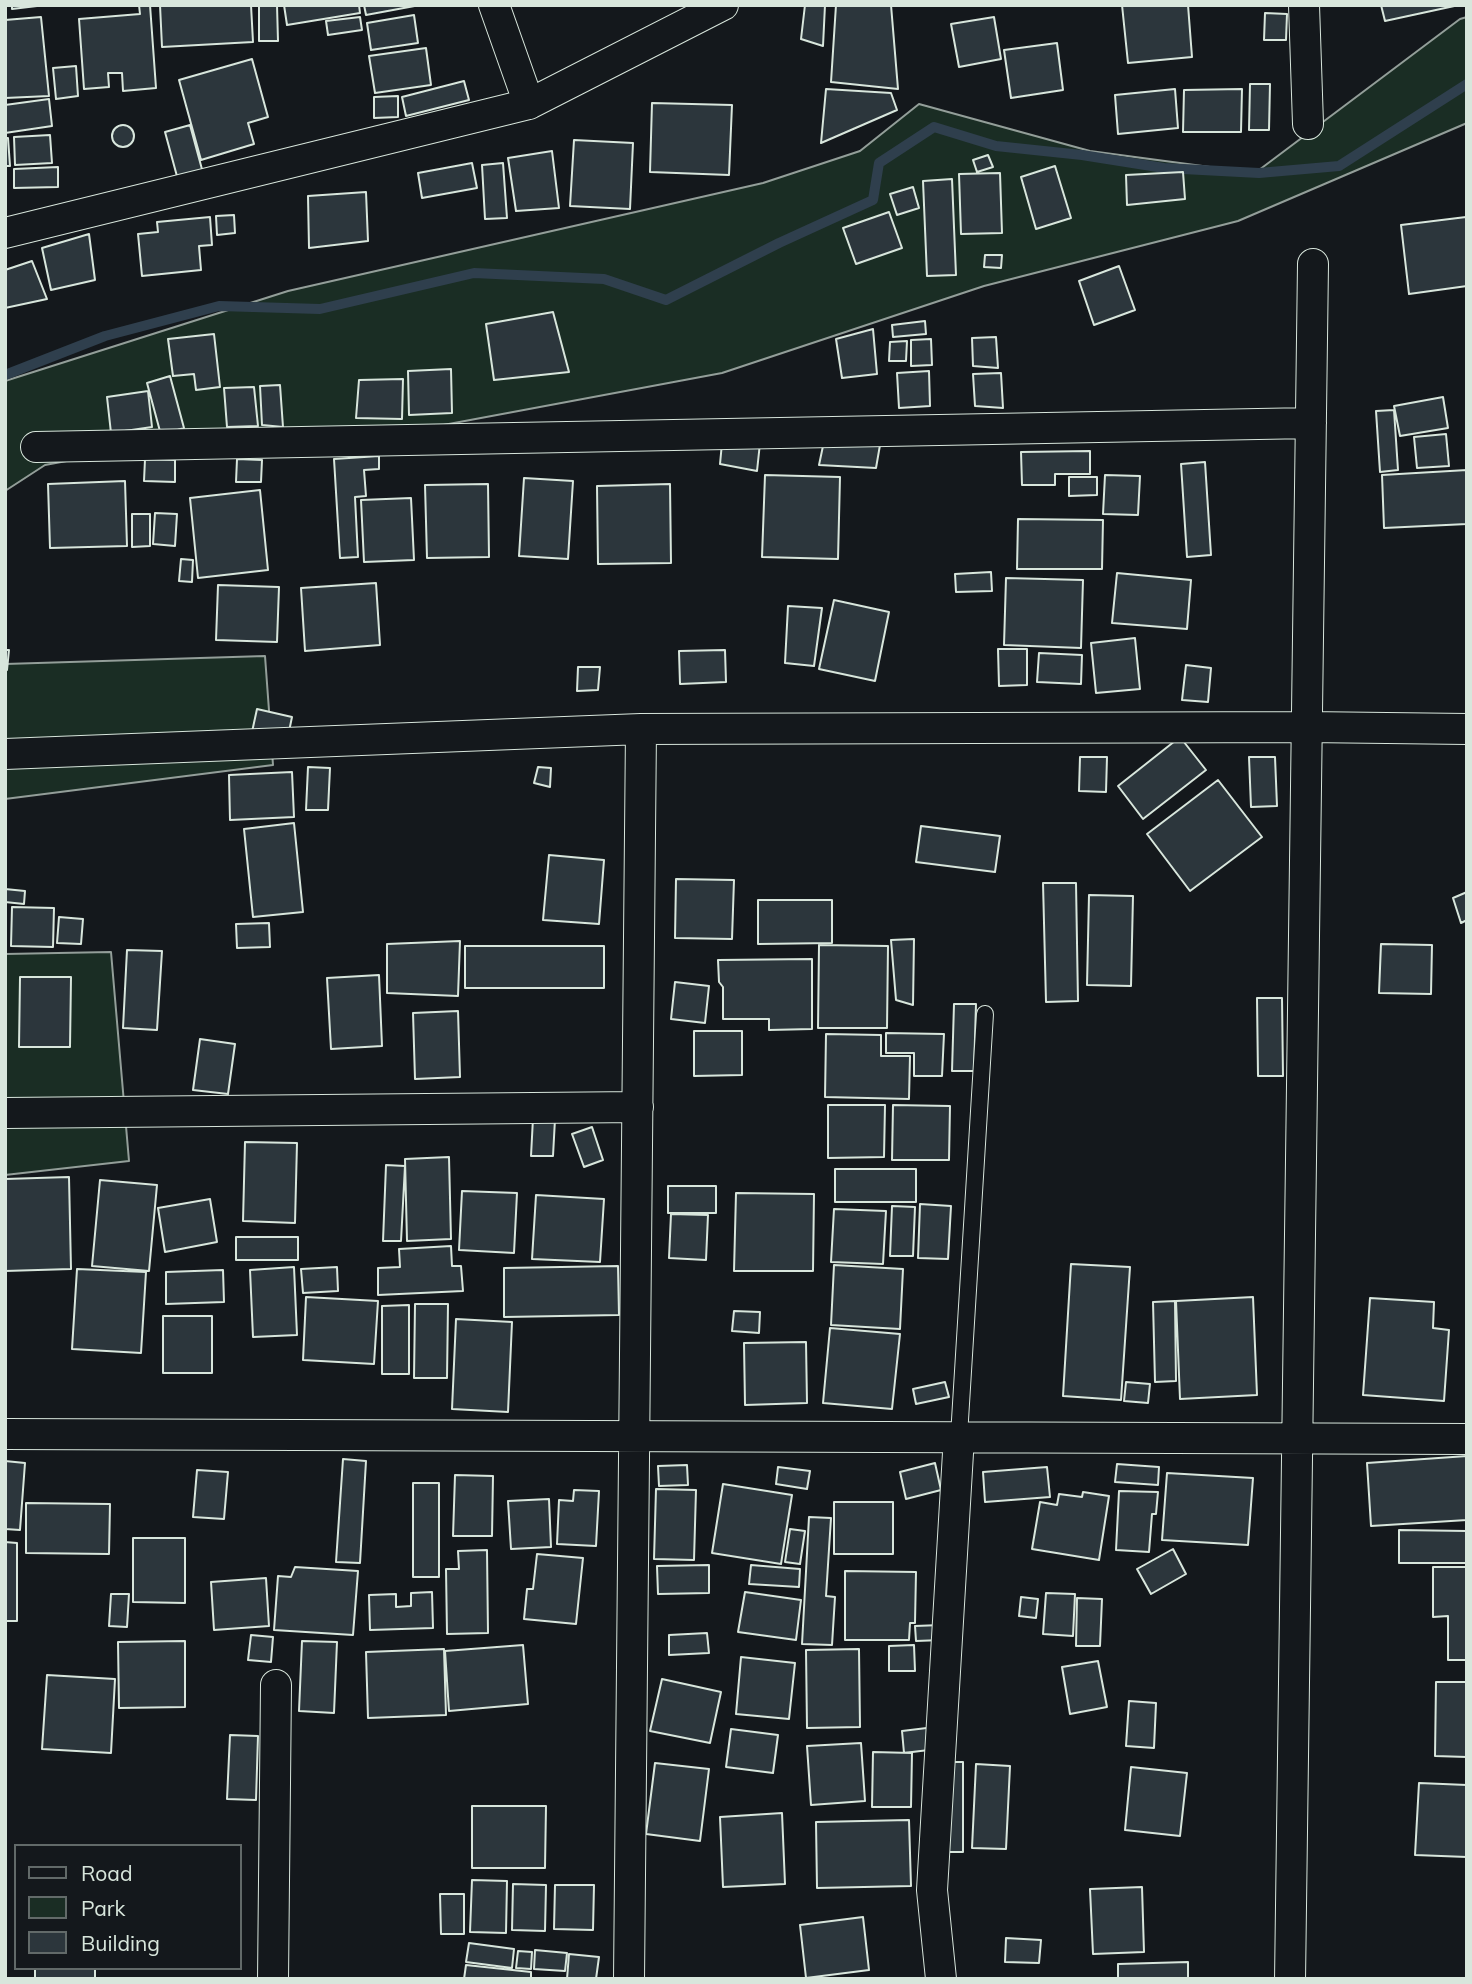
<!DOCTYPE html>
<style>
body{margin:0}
#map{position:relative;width:1472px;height:1984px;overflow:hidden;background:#14181c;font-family:Mulish,sans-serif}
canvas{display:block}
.frame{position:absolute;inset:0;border:7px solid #d8e6dc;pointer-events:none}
.legend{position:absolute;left:14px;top:1844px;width:228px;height:126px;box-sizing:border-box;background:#14181c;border:2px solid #626a69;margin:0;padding:9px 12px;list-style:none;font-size:21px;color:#d8e6dc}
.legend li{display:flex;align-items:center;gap:14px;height:35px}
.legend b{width:35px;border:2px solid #626a69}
</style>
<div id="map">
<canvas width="1472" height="1984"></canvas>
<div class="frame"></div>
<ul class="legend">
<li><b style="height:9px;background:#14181c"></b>Road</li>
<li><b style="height:19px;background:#1a2d24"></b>Park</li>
<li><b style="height:19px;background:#2c363c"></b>Building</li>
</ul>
</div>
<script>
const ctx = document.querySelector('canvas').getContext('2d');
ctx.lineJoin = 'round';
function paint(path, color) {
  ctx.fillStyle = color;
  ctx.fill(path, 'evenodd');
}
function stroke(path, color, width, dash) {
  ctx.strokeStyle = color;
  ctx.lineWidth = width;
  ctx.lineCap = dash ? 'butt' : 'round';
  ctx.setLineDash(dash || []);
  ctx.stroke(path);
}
const green = new Path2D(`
 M1467,17v106l-229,98 -254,65 -262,87 -284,53 -226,8 -167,31 -40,26v-110l283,-90 475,-108 97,-32 59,-47 171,47 165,22 205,-154z
 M265,656l8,109 -268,34v-135z
 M111,952l18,209 -124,14v-221z`);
const stream = new Path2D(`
 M5,375l100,-39 114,-30 101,3 154,-36 130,6 62,21 113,-57 94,-43 6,-37 55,-36 62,19 86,9 82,13 95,5 80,-7 128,-82`);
const building = new Path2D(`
 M12,5h25v1l-25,3z
 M139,5h11l6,83 -33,3 -1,-18h-14l1,14 -25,2 -5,-70 61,-5z
 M160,5h91l2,37 -91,5z
 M259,5h18l1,36h-19z
 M284,5h75l1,8 -73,12z
 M364,5h56l-54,10z
 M805,5h20l-2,41 -22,-7z
 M836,5h55l7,84 -67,-7z
 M1122,5h66l4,52 -64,6z
 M1381,5h78l-74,16z
 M1265,13l22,1 -1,26h-22z
 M414,15l4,28 -47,7 -4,-27z
 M41,17l8,79 -44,2v-78z
 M360,17l2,13 -34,5 -2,-14z
 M994,17l7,42 -42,8 -8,-43z
 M1057,43l6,47 -52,8 -7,-48z
 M426,48l5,37 -56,8 -6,-37z
 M252,59l16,58 -20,6 6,21 -53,16 -22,-80z
 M76,66l2,30 -22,3 -3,-31z
 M464,81l5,19 -63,16 -4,-19z
 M1250,84h20l-1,46h-20z
 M826,89l65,4 6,17 -76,33z
 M1175,89l3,39 -60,6 -3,-39z
 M1242,89l-1,43h-58l1,-42z
 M398,96v21l-24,1v-21z
 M49,99l3,27 -47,7v-28z
 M652,103l80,2 -3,70 -79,-3z
 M112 136a11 11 0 1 1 22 0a11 11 0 1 1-22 0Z
 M190,125l13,48 -25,7 -13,-48z
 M50,135l2,28 -37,2 -1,-28z
 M5,138h3l2,28h-5z
 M574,140l59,3 -3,66 -60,-3z
 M552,151l7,57 -43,3 -8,-53z
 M988,155l5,12 -16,5 -4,-12z
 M472,163l5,25 -55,10 -4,-25z
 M503,163l4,55 -22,1 -3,-54z
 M1055,166l16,52 -35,11 -15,-52z
 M58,167v20l-44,1v-19z
 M1183,172l2,27 -58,6 -1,-30z
 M1000,173l2,60 -41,1 -2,-60z
 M952,179l4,96 -29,1 -4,-95z
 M913,187l6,21 -22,7 -7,-21z
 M366,192l2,49 -59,7 -1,-52z
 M889,212l13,36 -46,16 -13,-36z
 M234,215l1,18 -18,2 -1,-19z
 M210,217l2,28 -13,1 2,24 -59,6 -4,-42 20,-2 -1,-10z
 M1466,217l1,69 -58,8 -8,-69z
 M89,234l6,46 -44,10 -9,-42z
 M985,255h17l-1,13 -17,-1z
 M32,261l15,38 -42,9v-38z
 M1119,266l16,44 -41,15 -15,-44z
 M553,312l16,60 -75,8 -8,-56z
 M925,321l1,13 -33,3 -1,-12z
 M873,329l4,45 -35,4 -6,-39z
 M214,334l6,53 -24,3 -2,-16 -21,2 -5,-37z
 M996,337l2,31 -25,-2 -1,-28z
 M931,339l1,26 -21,1v-26z
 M907,341l-1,20h-17l1,-19z
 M451,369l1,44 -43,2 -1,-44z
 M929,371l1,35 -31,2 -2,-35z
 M1001,373l2,35 -28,-2 -2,-32z
 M170,376l14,52 -23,7 -14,-52z
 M403,379l-1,40 -46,-1 3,-38z
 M280,385l3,42 -21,-2 -2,-39z
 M254,387l4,39 -31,1 -3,-39z
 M148,391l4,36 -41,6 -4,-36z
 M1443,397l5,31 -48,8 -6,-30z
 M1394,410l4,60 -18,2 -4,-61z
 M1446,434l3,32 -32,2 -3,-31z
 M722,443h38l-3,28 -37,-7z
 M880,445l-4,23 -57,-3 4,-19z
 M1090,451v23h-35v11h-33l-1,-33z
 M379,456v13l-15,1 2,26 -11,1 3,60 -18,1 -6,-99z
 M145,459l30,1v22l-31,-1z
 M237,459l25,1 -1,22h-25z
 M1205,462l6,93 -24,2 -6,-93z
 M1467,470v54l-83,4 -2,-53z
 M765,475l75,2 -2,82 -76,-2z
 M1105,475l35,1 -2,39 -35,-1z
 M1069,477h28v18l-28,1z
 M524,478l49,3 -5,78 -49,-3z
 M125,481l2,65 -77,2 -2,-64z
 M488,484l1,73 -62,1 -2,-73z
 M670,484l1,79 -73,1 -1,-78z
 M260,490l8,80 -70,8 -8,-80z
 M411,498l3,62 -50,2 -3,-62z
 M155,513l22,1 -2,32 -22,-2z
 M132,514h18v32l-18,1z
 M1018,519l85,1 -1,49h-85z
 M181,559l12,1 -1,22 -13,-1z
 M991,572l1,19 -36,1 -1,-18z
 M1117,573l74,7 -4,49 -75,-6z
 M1006,578l77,2 -2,68 -77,-3z
 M376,583l4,62 -75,6 -4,-63z
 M218,585l61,2 -2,55 -61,-2z
 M834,600l55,12 -14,69 -56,-12z
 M788,606l34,2 -8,58 -29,-3z
 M1135,638l5,51 -44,4 -5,-50z
 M998,649h29v36l-28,1z
 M5,650h4l-2,20 -2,-1z
 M725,650l1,32 -46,2 -1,-33z
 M1039,653l43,2 -1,29 -44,-2z
 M1186,665l25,3 -3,34 -26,-2z
 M578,667h22l-2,23 -21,1z
 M257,709l35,8 -5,24 -35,-9z
 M1180,737l26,33 -63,49 -25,-33z
 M1080,757h27l-1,35 -27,-1z
 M1249,757h26l2,49 -26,1z
 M308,767l22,1 -2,42h-22z
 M538,767l13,1 -1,19 -16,-4z
 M292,772l2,45 -64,3 -1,-45z
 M1218,780l44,57 -72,54 -43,-57z
 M294,823l9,89 -50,5 -9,-88z
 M921,826l79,10 -5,36 -79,-10z
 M549,855l55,5 -5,64 -56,-4z
 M676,879l58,1 -2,59 -57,-1z
 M1043,883h33l2,118 -32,1z
 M5,889l20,2 -1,13 -19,-2z
 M1467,892v28l-6,3 -8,-25z
 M1089,895l44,1 -2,90 -44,-1z
 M758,900h74v43l-74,1z
 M12,907l42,1 -1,39 -42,-1z
 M59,917l24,2 -2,25 -24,-1z
 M269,923l1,24 -33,1 -1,-24z
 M914,939l-1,66 -17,-5 -5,-60z
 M460,941l-2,55 -71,-3v-49z
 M1381,944l51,1 -1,49 -52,-1z
 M819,945l69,1 -1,82h-69z
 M465,946h139v42h-139z
 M127,950l35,1 -5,79 -34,-2z
 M812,959v70l-43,1v-11h-46v-32l-4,-5 -1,-22z
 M379,975l3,71 -51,3 -4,-71z
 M20,977h51l-1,70h-51z
 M675,982l34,4 -4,37 -34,-4z
 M1257,998h25l1,78h-25z
 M954,1004h22l-2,67h-22z
 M458,1011l2,66 -45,2 -2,-66z
 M694,1031h48v44l-48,1z
 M886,1033l58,1 -2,42h-28v-23h-28z
 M826,1034l55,1v21h29l-1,43 -84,-2z
 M200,1039l35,5 -7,50 -35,-4z
 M828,1105h57l-1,52 -56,1z
 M893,1105l57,1 -1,54h-57z
 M533,1118l22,1 -2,37h-22z
 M592,1127l11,33 -19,7 -12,-33z
 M245,1142l52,1 -2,80 -52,-2z
 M449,1157l2,82 -44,2 -2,-82z
 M386,1165l19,1 -4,75h-18z
 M835,1169h81v33h-81z
 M69,1177l2,92 -66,2v-92z
 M100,1180l57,5 -8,86 -57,-5z
 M668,1186h48v27h-48z
 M462,1191l55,2 -3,60 -55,-3z
 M736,1193l78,1 -1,77h-79z
 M536,1195l68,4 -4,63 -68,-3z
 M210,1199l7,43 -52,10 -7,-44z
 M920,1204l31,2 -3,53 -30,-1z
 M892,1206l23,1 -2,49h-23z
 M834,1209l52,2 -3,53 -52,-2z
 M671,1214l37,1 -2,45 -37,-2z
 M236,1237h62v23h-62z
 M451,1246l1,20h9l2,25 -85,4v-27l22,-1 -1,-18z
 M1071,1264l59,3 -9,133 -58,-4z
 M834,1265l69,4 -3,60 -69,-4z
 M618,1266l1,49 -115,2v-49z
 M294,1267l3,68 -44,2 -3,-67z
 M337,1267l1,24 -35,2 -2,-24z
 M77,1269l69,3 -5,81 -69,-4z
 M223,1270l1,32 -58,2v-32z
 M306,1297l72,4 -4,63 -71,-4z
 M1253,1297l4,98 -77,4 -4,-98z
 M1370,1298l64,4 -1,26 16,2 -5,71 -81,-6z
 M1175,1301l1,80 -21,1 -2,-80z
 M415,1304h33l-1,74h-33z
 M409,1305v69h-27v-68z
 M734,1311l26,1 -1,21 -27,-2z
 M163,1316h49v57h-49z
 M456,1319l56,3 -4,90 -56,-3z
 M830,1328l70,6 -8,75 -69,-6z
 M806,1342l1,61 -62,2 -1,-62z
 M945,1382l4,15 -33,7 -3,-15z
 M1126,1382l24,2 -2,19 -24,-2z
 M1467,1456v64l-96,6 -4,-63z
 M343,1459l23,2 -6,102 -24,-1z
 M5,1461l20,2 -5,67 -15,-1z
 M935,1463l6,27 -35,9 -6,-27z
 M1117,1464l42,3 -1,18 -43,-3z
 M687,1465l1,20 -29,1 -1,-20z
 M778,1467l32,4 -3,18 -31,-5z
 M1047,1467l3,30 -65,5 -2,-30z
 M197,1470l31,2 -4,47 -31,-2z
 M1167,1473l86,5 -5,67 -86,-5z
 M455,1475l38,1 -1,60h-39z
 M413,1483h26v94h-26z
 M723,1484l69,11 -11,69 -69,-11z
 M656,1489l40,1 -2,70 -40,-1z
 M574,1490l25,1 -3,55 -39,-2 2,-44 14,1z
 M1119,1491l39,1 -2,22h-4l-3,38 -33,-2z
 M1083,1492l26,4 -10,64 -67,-11 8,-47 17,3 2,-11 23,3z
 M549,1499l2,48 -40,2 -3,-48z
 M834,1502h59v52h-59z
 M26,1503l84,1 -1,50 -83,-1z
 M809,1517l22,1 -5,78 9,1 -3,48 -30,-1z
 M790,1529l15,2 -5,33 -15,-2z
 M1399,1530l68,1v32h-68z
 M133,1538h52v65l-52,-1z
 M5,1542l12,1v78h-12z
 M1173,1549l13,25 -35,20 -14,-25z
 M487,1550l1,83 -41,1 -1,-65h13l-1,-18z
 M537,1554l46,4 -7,66 -52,-5 3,-30h6z
 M709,1565v28l-51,1 -1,-28z
 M751,1565l49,4 -1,18 -50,-3z
 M295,1567l63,4 -5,64 -79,-5 4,-54 13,1z
 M1433,1567h34v93h-19v-44l-15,1z
 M845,1571l71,1 -1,51h-5l-1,17h-64z
 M266,1578l3,48 -55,4 -3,-48z
 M432,1592l1,36 -63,2 -1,-35 27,-1v13l15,-1v-13z
 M745,1592l56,8 -5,40 -58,-8z
 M1046,1593l29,1 -2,42 -30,-2z
 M111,1594h18l-2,33 -18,-1z
 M1021,1597l17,2 -2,19 -17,-2z
 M1077,1598l25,1 -2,47h-24z
 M941,1625l1,15 -26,1 -1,-15z
 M707,1633l2,20 -40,2v-20z
 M251,1635l22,2 -2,25 -23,-2z
 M185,1641v66l-66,1 -1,-66z
 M302,1641l35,1 -3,71 -35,-2z
 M523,1645l5,59 -79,7 -4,-60z
 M914,1645l1,26h-26v-25z
 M444,1649l2,66 -78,3 -2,-66z
 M859,1649l1,78 -53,1 -1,-78z
 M741,1657l54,6 -6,56 -53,-5z
 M1098,1661l9,46 -37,7 -8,-47z
 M47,1675l68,4 -4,74 -69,-4z
 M662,1679l59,13 -11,51 -60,-12z
 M1436,1682h31v75l-32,-1z
 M1129,1701l27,2 -2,45 -28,-2z
 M935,1727l2,22 -33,4 -2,-22z
 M731,1729l47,6 -5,38 -47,-6z
 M230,1735l28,1 -2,64 -29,-1z
 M861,1743l4,58 -54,4 -4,-59z
 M873,1752l39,1 -1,54h-39z
 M942,1762h21v90h-21z
 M655,1763l54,6 -9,72 -54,-7z
 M976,1764l34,2 -4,83 -34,-1z
 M1131,1767l56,6 -7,63 -55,-6z
 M1419,1783l48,2v72l-52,-2z
 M472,1806h74l-1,62h-73z
 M782,1813l3,71 -62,3 -3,-70z
 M909,1820l2,66 -94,2 -1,-66z
 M472,1880l35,1 -1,52 -36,-1z
 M513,1884l33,1 -1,46 -33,-1z
 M555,1885h39l-1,45 -39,-1z
 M1142,1887l2,65 -51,2 -3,-65z
 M440,1894h24v40h-23z
 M863,1917l6,53 -63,8 -6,-53z
 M1006,1938l35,2 -2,23 -34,-1z
 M469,1943l45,6 -2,19 -46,-6z
 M535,1950l32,3 -2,18 -31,-2z
 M518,1951l14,1 -1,17 -15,-1z
 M569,1954l30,3 -3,22h-29z
 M1188,1962v17h-70v-15z
 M466,1965l65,7v7h-67z
 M35,1968h60v11h-60z`);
const lane = new Path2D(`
 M959,1436l26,-422`);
const street = new Path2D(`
 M494,5l35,99
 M1304,5l4,119
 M5,233l524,-129 194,-99
 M36,447l1275,-24
 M5,754l636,-25 666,-2 160,2
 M5,1113l633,-6
 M5,1434l1462,5
 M273,1979l3,-294
 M629,1979l12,-1250
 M941,1979l-9,-89 27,-454
 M1290,1979l23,-1715`);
paint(green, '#1a2d24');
stroke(green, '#939e99', 2);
stroke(stream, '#2f3f4d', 10);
paint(building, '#2c363c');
stroke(building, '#d8e6dc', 2);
stroke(lane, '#d8e6dc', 18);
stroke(street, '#d8e6dc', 32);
stroke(lane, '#14181c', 16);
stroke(street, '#14181c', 30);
</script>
